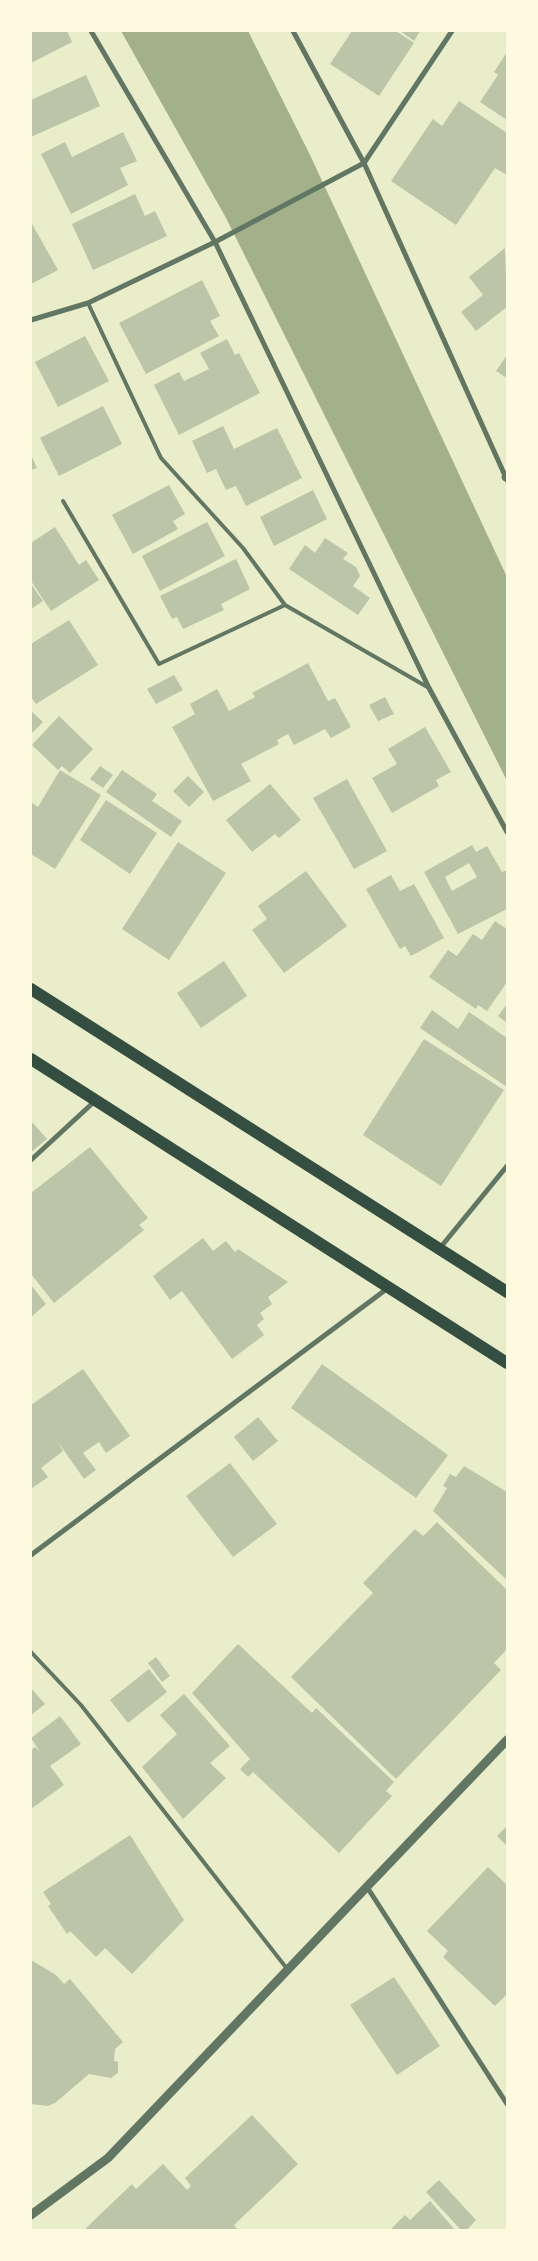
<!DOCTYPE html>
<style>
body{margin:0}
#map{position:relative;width:538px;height:2261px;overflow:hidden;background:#e9edc9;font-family:Karla,sans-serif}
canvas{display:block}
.frame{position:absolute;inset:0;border:32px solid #fefae0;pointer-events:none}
</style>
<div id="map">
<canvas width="538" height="2261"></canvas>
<div class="frame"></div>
</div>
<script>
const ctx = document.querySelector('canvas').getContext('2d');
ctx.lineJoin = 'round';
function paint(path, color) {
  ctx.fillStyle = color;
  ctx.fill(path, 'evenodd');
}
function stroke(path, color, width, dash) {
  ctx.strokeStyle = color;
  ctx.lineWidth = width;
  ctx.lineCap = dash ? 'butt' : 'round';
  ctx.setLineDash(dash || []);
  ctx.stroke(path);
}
const water = new Path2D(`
 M121,31h127l62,124 197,422v204l-281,-563z`);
const building = new Path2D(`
 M31,31h36l5,11 -41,21z
 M352,31h44l18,12 -35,53 -49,-32z
 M400,31h20l-6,10z
 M507,52v68l-27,-18 18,-27 -4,-3z
 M86,75l14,31 -69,31v-37z
 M459,101l48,32v42l-12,-7 -39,57 -65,-44 42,-62 9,7z
 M123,132l14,29 -17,7 8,17 -57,29 -30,-60 24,-12 7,15z
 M135,194l10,22 10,-5 12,25 -74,34 -21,-46z
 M31,222l27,48 -27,14z
 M505,248l2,59 -31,24 -15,-19 22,-17 -14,-18z
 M202,280l18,36 -10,5 9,15 -73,38 -27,-51z
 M85,336l24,45 -51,26 -23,-45z
 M227,339l8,16 4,-2 21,40 -81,42 -25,-50 25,-13 5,9 25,-12 -9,-16z
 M507,355v23l-11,-7z
 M103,406l19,38 -63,32 -19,-38z
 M223,426l11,23 43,-21 25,50 -56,28 -10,-20 -10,4 -10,-21 -9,4 -15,-32z
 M31,455l6,13 -6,2z
 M169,485l16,29 -12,7 5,8 -45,25 -21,-39z
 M313,490l14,29 -53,27 -14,-29z
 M207,522l18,34 -65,35 -18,-35z
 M55,527l24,38 7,-5 13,20 -48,31 -20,-30v-38z
 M325,538l23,15 -5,6 13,8 4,9 -7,10 17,12 -12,17 -69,-46 16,-24 10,8z
 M236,559l14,30 -29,15 3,6 -41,19 -6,-12 -5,2 -12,-23z
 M31,584l12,17 -12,8z
 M69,620l29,45 -62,39 -5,-7v-53z
 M308,663l20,38 7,-3 16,29 -20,11 -6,-9 -31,16 -6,-11 -11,6 2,4 -38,20 10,17 -38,20 -41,-74 23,-13 -5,-10 27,-15 12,22 26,-14 -3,-4z
 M174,675l9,15 -27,14 -9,-15z
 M385,697l9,17 -16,7 -9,-16z
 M31,711l12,11 -12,12z
 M59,716l34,33 -23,24 -8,-7 -4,4 -26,-25z
 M425,727l26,45 -15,8 3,6 -47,27 -20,-35 25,-14 -9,-15z
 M100,766l13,9 -10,13 -13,-9z
 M60,770l41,25 -46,74 -24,-15v-52l7,5z
 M122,770l35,24 -5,7 30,20 -11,16 -65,-45z
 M188,776l16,16 -15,15 -16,-16z
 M347,779l40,72 -33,18 -41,-71z
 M270,784l31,36 -22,18 -4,-4 -23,18 -26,-32z
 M106,800l51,33 -27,41 -50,-34z
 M178,842l48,31 -57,87 -47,-31z
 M472,845l4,7 11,-6 15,26 5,-2v39l-49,25 -34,-62zM469,863l8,14 -25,14 -7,-14z
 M306,871l41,55 -63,47 -32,-43 15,-11 -9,-13z
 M391,875l9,16 14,-7 30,54 -33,18 -6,-10 -5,3 -34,-60z
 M495,921l12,8v53l-20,29 -9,-6 -2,4 -47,-32 19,-27 9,6 16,-22 9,6z
 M224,961l23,35 -46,32 -24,-35z
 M507,1004v19l-9,-7z
 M432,1010l26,19 11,-17 38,26v49l-87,-59z
 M424,1039l80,51 -63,96 -78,-51z
 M31,1121l16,18 -16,13z
 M90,1147l58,71 -9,7 5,5 -90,73 -23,-29v-81z
 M203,1238l10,13 13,-10 9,11 3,-3 50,33 -20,15 4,7 -12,9 4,6 -7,6 7,10 -32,24 -50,-68 -12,9 -17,-24z
 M31,1285l15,19 -15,13z
 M322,1364l126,91 -32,43 -125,-90z
 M83,1369l47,67 -24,17 -7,-11 -16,11 13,17 -12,9 -26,-37 5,9 -22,17 7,9 -17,12v-84z
 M258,1417l20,24 -25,20 -19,-24z
 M230,1463l47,61 -44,33 -47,-61z
 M464,1466l43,26v88l-74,-69 14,-23 -4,-2 7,-12 6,3z
 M437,1522l70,68v59l-13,14 7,7 -105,109 -105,-102 82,-84 -10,-10 52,-54 8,7z
 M238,1644l74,69 4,-5 78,74 -8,9 6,5 -53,57 -86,-81 -5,5 -8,-8 10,-10 -58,-66z
 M156,1657l14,19 -8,6 -14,-19z
 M149,1669l18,23 -39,31 -18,-23z
 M31,1688l14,16 -14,11z
 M184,1694l46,52 -20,17 16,15 -43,41 -41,-52 35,-33 -17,-19z
 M60,1716l21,28 -31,22 14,19 -33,24v-59l4,-3 5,5 -9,-14z
 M507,1826v20l-10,-10z
 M130,1835l54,85 -52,54 -27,-26 -9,9 -26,-26 -3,3 -19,-28 3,-2 -8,-12z
 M488,1867l19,18v109l-12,12 -52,-49 5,-6 -21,-20z
 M31,1960l25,15 8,9 6,-5 53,63 -8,7 -1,12 4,1v11l-7,5 -22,-4 -34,29 -7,3 -17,-2z
 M394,1977l46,69 -43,29 -47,-70z
 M252,2115l46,49 -64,61 4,5h-154l48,-46 4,5 27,-25 24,26 4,-4 -6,-8z
 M439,2180l37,40 -9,10h-6l-35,-38z
 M430,2201l25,29h-65l15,-15 5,5z`);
const service = new Path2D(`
 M88,303l73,155 82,90 42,57 144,83
 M63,501l96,163 126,-59
 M31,1652l50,53 207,265`);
const minor = new Path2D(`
 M91,31l124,211 214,446 78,144
 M293,31l71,132 143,317
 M31,320l57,-17 127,-61 149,-79 88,-132
 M31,1160l64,-59
 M440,1248l67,-82
 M31,1555l357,-267
 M367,1887l140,217`);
const tertiary = new Path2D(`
 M506,477h1
 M31,2215l77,-57 399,-418`);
const primary = new Path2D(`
 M31,989l476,303
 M31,1059l476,304`);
paint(water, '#a3b18a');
paint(building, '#bcc5a7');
stroke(service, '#617663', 4);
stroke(minor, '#617663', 5);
stroke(tertiary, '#617663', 9);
stroke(primary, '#344e41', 12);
</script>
